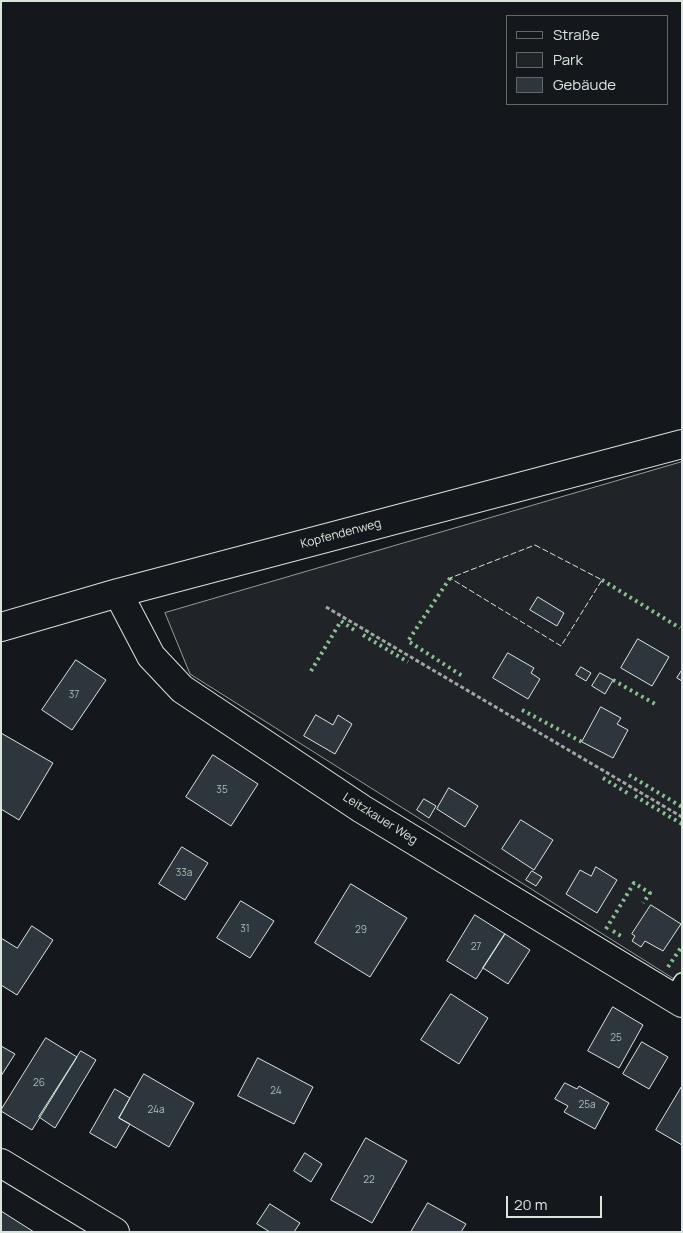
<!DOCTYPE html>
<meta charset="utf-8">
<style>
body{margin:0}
#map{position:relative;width:683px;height:1233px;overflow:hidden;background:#14181c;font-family:Manrope,sans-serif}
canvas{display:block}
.frame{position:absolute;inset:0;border:2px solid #d8e6dc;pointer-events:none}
.legend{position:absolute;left:506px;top:15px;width:162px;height:90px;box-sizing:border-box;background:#14181c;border:1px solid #626a69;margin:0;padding:6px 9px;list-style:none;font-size:15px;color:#d8e6dc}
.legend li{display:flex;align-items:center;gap:10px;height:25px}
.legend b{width:25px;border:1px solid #626a69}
.scale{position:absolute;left:506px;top:1196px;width:96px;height:22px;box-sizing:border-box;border:2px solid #d8e6dc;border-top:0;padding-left:6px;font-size:15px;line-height:18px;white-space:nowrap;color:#d8e6dc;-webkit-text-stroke:4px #14181c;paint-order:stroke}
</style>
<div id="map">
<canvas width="683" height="1233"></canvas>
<div class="frame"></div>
<ul class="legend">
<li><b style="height:6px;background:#14181c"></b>Straße</li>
<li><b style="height:14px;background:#202428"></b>Park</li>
<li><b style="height:14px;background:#2c363c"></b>Gebäude</li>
</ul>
<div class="scale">20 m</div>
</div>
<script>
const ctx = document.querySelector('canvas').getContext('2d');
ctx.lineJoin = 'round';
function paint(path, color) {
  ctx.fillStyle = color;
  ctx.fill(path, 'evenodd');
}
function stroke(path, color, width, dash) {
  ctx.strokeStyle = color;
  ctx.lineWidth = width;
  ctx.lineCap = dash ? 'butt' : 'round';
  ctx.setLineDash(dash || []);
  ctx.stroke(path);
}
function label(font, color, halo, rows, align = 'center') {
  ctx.font = font + ' Manrope,sans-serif';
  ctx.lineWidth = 4;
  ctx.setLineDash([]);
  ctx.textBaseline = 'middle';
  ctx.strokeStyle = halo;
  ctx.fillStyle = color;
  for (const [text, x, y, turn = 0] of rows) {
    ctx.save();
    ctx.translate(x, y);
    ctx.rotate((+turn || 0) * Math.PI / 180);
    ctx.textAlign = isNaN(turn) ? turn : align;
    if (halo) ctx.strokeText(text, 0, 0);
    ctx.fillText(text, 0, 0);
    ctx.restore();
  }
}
const green = new Path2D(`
 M682,462v522l-492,-310 -25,-61z`);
const building = new Path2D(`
 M538,597l26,16 -7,13 -27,-16z
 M638,639l31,18 -17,29 -31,-18z
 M508,653l26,15 -3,5 9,6 -12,20 -35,-21z
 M76,660l30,20 -34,50 -30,-20z
 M581,667l10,6 -5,8 -10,-6z
 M682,670v11l-5,-3z
 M600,673l13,7 -8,14 -13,-8z
 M601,707l20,11 -4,6 11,6 -15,28 -31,-16z
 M316,715l17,10 5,-10 14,9 -17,30 -31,-18z
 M1,733l52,30 -34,57 -18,-11z
 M213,755l45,29 -27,42 -45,-29z
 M449,788l29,18 -13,21 -28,-18z
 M424,799l12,7 -7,12 -12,-8z
 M521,820l32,20 -19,30 -32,-21z
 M182,847l26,16 -23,37 -26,-16z
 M596,867l21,13 -20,33 -31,-19 14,-24 11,6z
 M532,871l10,6 -6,9 -10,-6z
 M351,884l56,34 -37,59 -55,-34z
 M241,901l33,20 -24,37 -33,-20z
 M651,905l30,19 -18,27 -18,-10 -4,6 -9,-6 3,-5 -3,-2z
 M475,915l30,19 -29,45 -29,-18z
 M32,926l21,14 -36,55 -16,-10v-47l16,10z
 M505,934l25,16 -22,34 -25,-16z
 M451,994l37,24 -29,46 -38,-24z
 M613,1007l30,18 -24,43 -31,-17z
 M46,1038l31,19 -45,73 -31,-19v-1z
 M642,1042l26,15 -19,32 -26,-15z
 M1,1046l14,8 -14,22z
 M81,1051l15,9 -41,68 -16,-11z
 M258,1058l55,29 -19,37 -56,-28z
 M144,1074l50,29 -25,44 -50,-29z
 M565,1083l12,6 2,-3 30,17 -14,26 -31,-17 4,-6 -13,-7z
 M682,1086v59l-26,-15z
 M115,1089l15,9 -11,20 11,6 -14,24 -26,-15z
 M366,1138l41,23 -35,62 -41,-23z
 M305,1153l17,11 -11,18 -17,-11z
 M428,1203l38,21 -5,8h-50z
 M270,1204l30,19 -6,9h-24l-13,-8z
 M1,1211l33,21h-33z`);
const path = new Path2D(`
 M326,607l356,210`);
const lane = new Path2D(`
 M672,998l10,-17`);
const street = new Path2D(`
 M118,593l33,63 31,33 180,120 320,194
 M1,627l117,-34 564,-149
 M1,1163l114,69`);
const hedge = new Path2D(`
 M450,578l-42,63 56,36
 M602,580l78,48
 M363,635l45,27
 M311,671l30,-50 16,11
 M613,680l42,24
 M522,710l60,32
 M629,775l53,32
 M603,778l26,16
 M635,796l47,28
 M606,929l28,-46 16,10 -7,10
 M613,931l11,7
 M668,967l14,-21`);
const fence = new Path2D(`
 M535,545l67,35 -41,66 -111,-68z`);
const numberNames = [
 ["37",74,695],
 ["35",222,790],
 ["33a",184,873],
 ["31",245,929],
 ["29",361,930],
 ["27",476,947],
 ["25",616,1038],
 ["26",39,1083],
 ["24",276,1091],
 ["25a",587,1105],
 ["24a",156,1110],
 ["22",369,1180]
];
const streetNames = [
 ["Kopfendenweg",341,534,-15],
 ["Leitzkauer Weg",380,819,32]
];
paint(green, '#202428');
stroke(green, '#939e99', 1);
paint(building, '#2c363c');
stroke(building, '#d8e6dc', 1);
stroke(lane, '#d8e6dc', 18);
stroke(street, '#d8e6dc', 30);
stroke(path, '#9da8a2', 3, [4, 2.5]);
stroke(lane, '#14181c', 15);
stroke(street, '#14181c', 28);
stroke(hedge, '#8ac095', 4, [2.5, 4]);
stroke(fence, '#d8e6dc', 1, [6, 2.5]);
label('10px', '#adbab4', null, numberNames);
label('12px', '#d8e6dc', '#14181c', streetNames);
</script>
